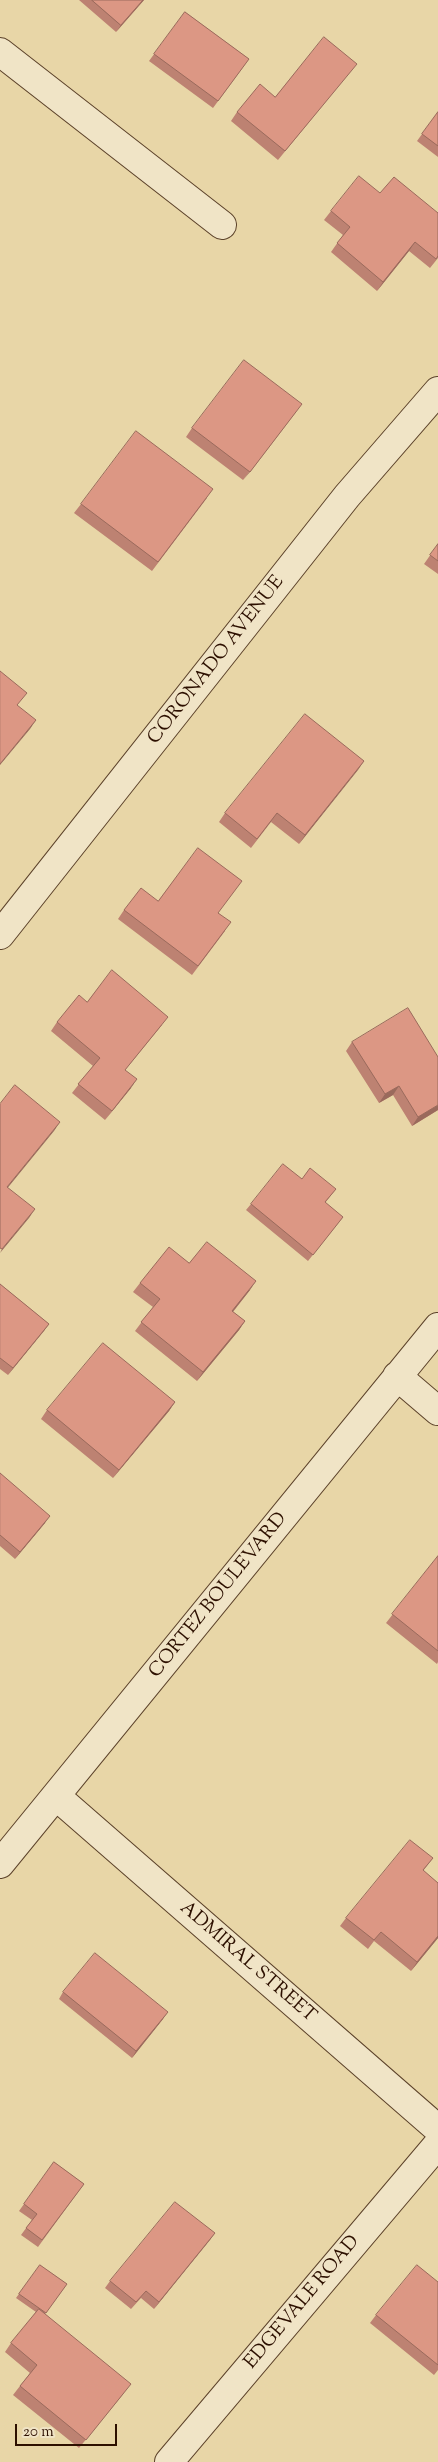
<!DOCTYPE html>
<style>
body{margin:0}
#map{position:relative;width:438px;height:2462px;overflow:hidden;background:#e8d6a7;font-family:"Sorts Mill Goudy",serif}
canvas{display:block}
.scale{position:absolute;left:15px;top:2424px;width:102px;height:22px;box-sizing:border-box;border:2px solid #2d1000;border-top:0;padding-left:6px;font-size:15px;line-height:18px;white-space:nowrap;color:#2d1000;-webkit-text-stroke:4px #f0e4c6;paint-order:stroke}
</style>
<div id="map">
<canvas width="438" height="2462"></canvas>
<div class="scale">20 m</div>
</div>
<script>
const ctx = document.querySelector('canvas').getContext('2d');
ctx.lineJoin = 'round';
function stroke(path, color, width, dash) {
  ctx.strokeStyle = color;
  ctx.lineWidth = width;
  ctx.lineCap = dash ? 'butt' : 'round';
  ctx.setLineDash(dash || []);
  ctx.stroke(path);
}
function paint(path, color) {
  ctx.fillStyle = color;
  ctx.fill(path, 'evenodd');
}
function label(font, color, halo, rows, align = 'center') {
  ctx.font = font + ' "Sorts Mill Goudy",serif';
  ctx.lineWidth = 4.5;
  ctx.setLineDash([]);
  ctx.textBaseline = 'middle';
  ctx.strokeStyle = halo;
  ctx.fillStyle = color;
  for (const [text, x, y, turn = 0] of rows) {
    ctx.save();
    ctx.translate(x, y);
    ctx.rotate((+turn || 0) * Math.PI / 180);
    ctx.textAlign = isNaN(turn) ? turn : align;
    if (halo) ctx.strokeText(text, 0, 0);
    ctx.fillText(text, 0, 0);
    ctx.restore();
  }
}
const minor = new Path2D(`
 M0,52l222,173
 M0,935l347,-439 91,-105
 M397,1376l41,35
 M56,1796l382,333
 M0,1864l438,-537
 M169,2462l269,-318`);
const wall = new Path2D(`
 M79,0h65l-28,32z
 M185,12l64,47 -36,49 -64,-47z
 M350,72l-72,88 -47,-39 6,-9 38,-15z
 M438,112v45l-21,-16z
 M380,193l58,20v45l-8,10 -21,-17 -32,40 -46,-39 12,-17 -19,-15 7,-9z
 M295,413l-52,67 -57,-43 6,-9z
 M207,498l-55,73 -78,-58 7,-9z
 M438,544v30l-14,-10z
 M364,761l-65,83 -28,-22 -20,26 -32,-26 6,-9z
 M158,901l61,12 6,18 -33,44 -74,-56 6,-9z
 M57,1022l105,3 -37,45 6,18 -26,32 -33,-27 21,-27 -42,-35z
 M352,1042l86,68 -26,16 -19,-31 -14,8 -33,-52z
 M302,1179l34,10 -11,14 18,14 -35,44 -62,-51 5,-6z
 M189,1263l61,27 -17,22 12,9 -6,9 -42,51 -62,-50 18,-24 -20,-15 7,-9z
 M0,1284l49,40 -41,51 -8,-6z
 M175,1402l-6,9 -56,67 -72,-59 6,-9z
 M0,1473l45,50 -30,36 -15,-13z
 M438,1556v106l-1,2 -51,-41z
 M433,1858l-10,13 15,12v55l-27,33 -37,-30 -6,8 -28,-23 6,-8z
 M63,1992l100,27 -31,39 -73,-59z
 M54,2162l30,22 -46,63 -17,-12 11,-15 -13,-9z
 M215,2233l-61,76 -13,-11 -10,11 -26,-21 5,-7z
 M40,2265l27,19 -22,30 79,79 -45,55 -66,-53 17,-22 -25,-21 6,-9 25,-31 -20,-14z
 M438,2282v88l-4,5 -64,-52 6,-8z`);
const shadedWall = new Path2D(`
 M143,0h1l-28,32 5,-7z
 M415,242l-6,9 -32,40 6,-9z
 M302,404l-7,9 -52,67 7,-8z
 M36,720l-6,9 -30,36v-1z
 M364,761l-6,9 -59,74 6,-9z
 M137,1079l-6,9 -26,32 7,-9z
 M399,1086l-6,9 -14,8 6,-9z
 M438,1105v5l-26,16 6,-9z
 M60,1122l-6,9 -53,65 6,-9z
 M35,1209l-6,9 -29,35 2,-4z
 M256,1281l-6,9 -24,30 6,-9z
 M245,1321l-6,9 -42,51 6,-9z
 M49,1324l-5,7 -36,44 5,-7z
 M175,1402l-6,9 -56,67 6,-8z
 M50,1516l-5,7 -30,36 5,-7z
 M438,1936v2l-27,33 6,-9z
 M168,2012l-5,7 -31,39 4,-7z
 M215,2233l-5,7 -56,69 5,-7z`);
const building = new Path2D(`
 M92,0h51l-22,25z
 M185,12l64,47 -31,42 -64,-47z
 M324,37l33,27 -72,87 -48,-39 23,-28 15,13z
 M438,112v34l-16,-12z
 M359,176l21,17 14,-16 44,36v43l-2,3 -21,-17 -32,40 -46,-39 13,-16 -19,-16z
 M244,360l58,44 -52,68 -58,-44z
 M136,431l77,58 -55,73 -77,-58z
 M438,544v17l-8,-6z
 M0,671l27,22 -10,12 19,15 -36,44z
 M305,714l59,47 -59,74 -28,-22 -20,26 -32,-26z
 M198,848l44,33 -24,32 13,9 -33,44 -74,-56 17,-22 17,13z
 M112,970l56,47 -43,53 12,9 -25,32 -34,-27 22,-26 -43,-36 22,-27 8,7z
 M408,1008l30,49v48l-20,12 -19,-31 -14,8 -33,-52z
 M15,1085l45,37 -53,65 28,22 -33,40 -2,-1v-144z
 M283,1164l19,15 8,-11 26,21 -11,13 18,15 -30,38 -62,-51z
 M207,1242l49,39 -24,30 13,10 -42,51 -62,-50 19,-23 -20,-16 29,-36 20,16z
 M0,1284l49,40 -36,44 -13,-10z
 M103,1343l72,59 -56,68 -72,-60z
 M0,1473l50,43 -30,36 -20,-17z
 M438,1556v95l-46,-37z
 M410,1840l23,18 -10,12 15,13v53l-21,26 -36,-30 -7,8 -28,-22z
 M95,1953l73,59 -32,39 -73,-59z
 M54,2162l30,22 -42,56 -16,-12 11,-14 -13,-10z
 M175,2202l40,31 -56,69 -13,-11 -10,11 -26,-21z
 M40,2265l27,19 -21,29 -27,-19z
 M417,2265l21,17v83l-62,-50z
 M39,2309l92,75 -45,56 -66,-54 17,-21 -26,-22z`);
const streetNames = [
 ["CORONADO AVENUE",217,661,-52],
 ["CORTEZ BOULEVARD",219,1596,-51],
 ["ADMIRAL STREET",247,1963,41],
 ["EDGEVALE ROAD",303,2303,-50]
];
stroke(minor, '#5c422a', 30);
stroke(minor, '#f0e4c6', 28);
paint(wall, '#bd8272');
paint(shadedWall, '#9a6a5c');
paint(building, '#dc9784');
stroke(building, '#9a6a5c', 1);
label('19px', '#2d1000', '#f0e4c6', streetNames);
</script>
